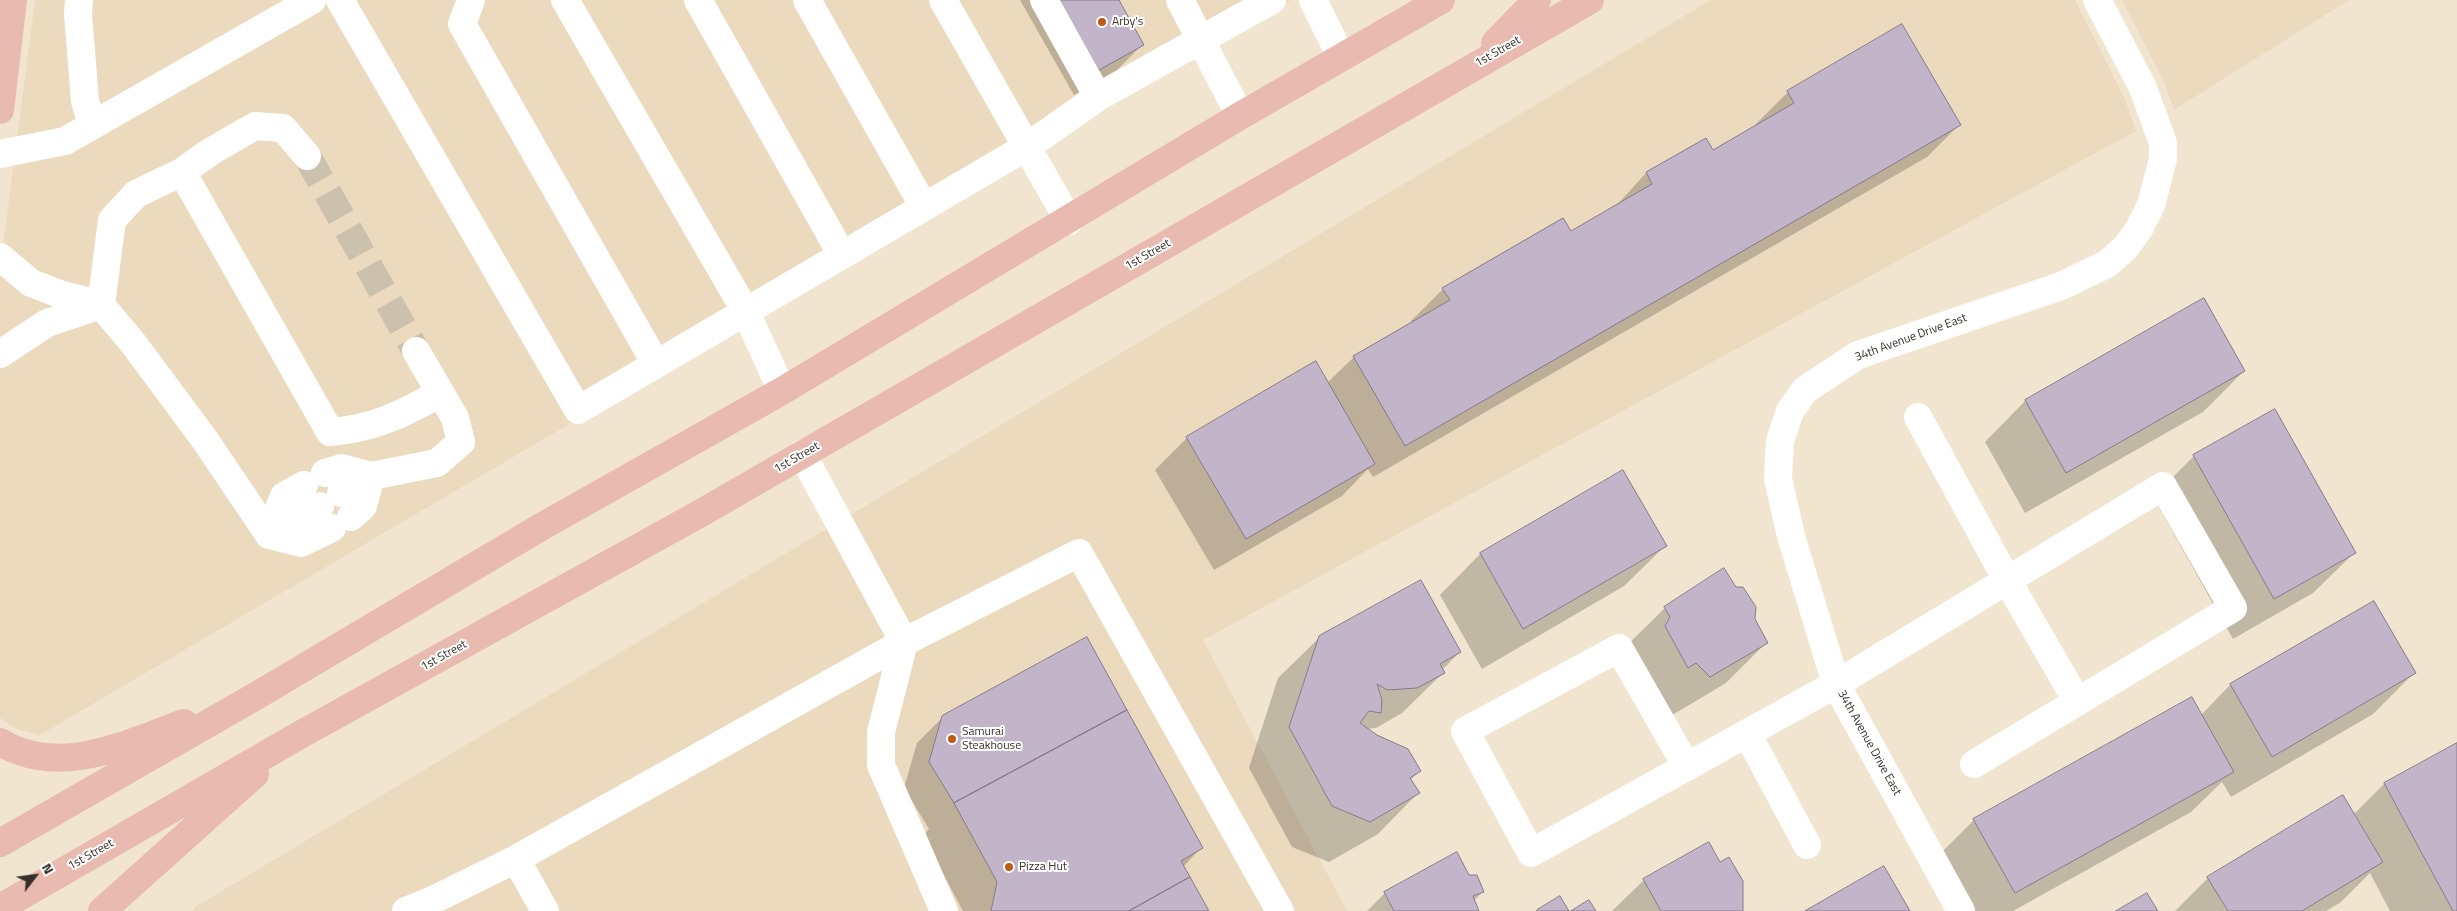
<!DOCTYPE html>
<style>
body{margin:0}
#map{position:relative;width:2457px;height:911px;overflow:hidden;background:#f2e5cf;font-family:"Titillium Web",sans-serif}
canvas{display:block}
.north{position:absolute;left:10px;top:851px;width:50px;height:50px;-webkit-text-stroke:4px #fff;paint-order:stroke;rotate:60deg;font-size:14px;font-weight:700;line-height:20px;text-align:center;color:#353027}
.north::after{content:'';display:block;margin:auto;width:18px;height:22px;background:#353027;clip-path:polygon(50% 0,100% 100%,50% 72%,0 100%)}
</style>
<div id="map">
<canvas width="2457" height="911"></canvas>
<div class="north">N</div>
</div>
<script>
const ctx = document.querySelector('canvas').getContext('2d');
ctx.lineJoin = 'round';
function paint(path, color) {
  ctx.fillStyle = color;
  ctx.fill(path, 'evenodd');
}
function stroke(path, color, width, dash) {
  ctx.strokeStyle = color;
  ctx.lineWidth = width;
  ctx.lineCap = dash ? 'butt' : 'round';
  ctx.setLineDash(dash || []);
  ctx.stroke(path);
}
function label(font, color, halo, rows, align = 'center') {
  ctx.font = font + ' "Titillium Web",sans-serif';
  ctx.lineWidth = 4;
  ctx.setLineDash([]);
  ctx.textBaseline = 'middle';
  ctx.strokeStyle = halo;
  ctx.fillStyle = color;
  for (const [text, x, y, turn = 0] of rows) {
    ctx.save();
    ctx.translate(x, y);
    ctx.rotate((+turn || 0) * Math.PI / 180);
    ctx.textAlign = isNaN(turn) ? turn : align;
    if (halo) ctx.strokeText(text, 0, 0);
    ctx.fillText(text, 0, 0);
    ctx.restore();
  }
}
const built = new Path2D(`
 M35,0h1256l-1251,735 -24,-6 -16,-11v-449z
 M1711,0h364l49,97 12,34 -933,509 144,271h-1155l3,-4z
 M2122,0h227l-175,110 -11,-30z`);
const shadow = new Path2D(`
 M1020,0h98l25,44 -26,26 -43,25z
 M1902,26l57,99 -32,32 -554,320 -5,-8 -26,27 -128,74 -59,-100 32,-32 140,-55 27,-26 59,-34 -2,-2 32,-32 127,-56 45,-26 31,-34 59,-34 7,12 45,-25 -1,-2 32,-32z
 M2203,299l41,72 -41,41 -178,101 -40,-71 40,-41z
 M2194,456l160,97 -41,40 -80,46 -80,-142z
 M1623,472l42,74 -41,40 -142,83 -42,-74 40,-41z
 M2373,603l41,70 -41,41 -142,83 -9,-15 -31,30 -178,99h-52l-28,-50 41,-41 227,-105 29,-30z
 M1665,608l88,11 14,23 -41,41 -57,34 -45,-69z
 M1320,637l140,15 -18,18 1,3 -41,40 -26,15 -10,1 54,42 -10,9 8,13 -40,41 -49,28 -37,-15 -43,-79 29,-90z
 M943,717l258,131 -18,19 24,44h-244l-40,-75 6,-7 -25,-41 13,-45z
 M2457,745v166h-67l-20,-38 -29,29 -15,9h-151l33,-33 145,-63 31,-31z
 M1469,876l13,16 -8,9 3,10h-110l18,-18z
 M1644,880l97,31h-129z`);
const building = new Path2D(`
 M1060,0h59l25,45 -45,25z
 M1902,24l59,101 -556,321 -52,-90 97,-56 -8,-12 121,-70 8,13 81,-47 -6,-12 60,-34 7,12 81,-47 -7,-12z
 M2204,298l41,73 -179,102 -41,-73z
 M1316,361l59,103 -129,75 -60,-102z
 M2275,409l81,144 -82,46 -81,-144z
 M1623,470l44,76 -144,83 -43,-76z
 M1724,568l12,19h7l13,20 -1,12 13,24 -58,34 -14,-14 -8,5 -23,-42 5,-9 -6,-10z
 M1421,580l40,72 -21,12 5,9 -28,15 -30,2 -10,-6 5,16 -1,13 -12,-2 -9,12 17,12 31,14 13,22 -11,7 10,15 -50,29 -38,-16 -43,-79 30,-91z
 M2374,601l42,72 -144,84 -42,-73z
 M1087,637l40,73 -173,93 -25,-41 13,-46z
 M2192,697l42,75 -219,121 -42,-74z
 M1127,710l76,138 -22,13 9,16 -61,34h-138l6,-29 -43,-79z
 M2457,743v168h-4l-69,-128z
 M2343,795l40,67 -81,49h-74l-21,-34z
 M1709,842l11,20 9,-5 14,24v30h-82l-18,-32z
 M1457,852l12,23h8l7,17 -11,4 6,15h-85l-10,-19z
 M1884,866l26,45h-105z
 M1190,877l19,34h-80z
 M2147,893l11,18h-42z
 M1560,896l9,15h-32v-1z
 M1589,900l7,11h-25z`);
const minorTunnel = new Path2D(`
 M307,156l109,195`);
const minor = new Path2D(`
 M79,0l-1,14 7,87 7,24
 M340,0l238,410 450,-264 70,-49 174,-97
 M471,0l-9,24 194,340
 M565,0l181,312 36,79
 M698,0l144,255
 M807,0l117,207
 M943,0l126,221
 M1044,0l54,97
 M1180,0l60,116
 M1313,0l28,57
 M0,154l65,-13 247,-141
 M182,172l148,260c43,-3 73,-18 110,-39
 M0,257l31,26 29,11 41,11 32,38 72,97 64,95 32,8 31,-15
 M101,305l11,-85 24,-26 46,-22 28,-20 45,-26 28,2 24,28
 M0,354l47,-31 54,-18
 M1918,417l89,163 70,121
 M325,473l17,-5 29,8
 M341,493l30,-17 66,-13 24,-21 -6,-24 -39,-67
 M351,517l12,-11 8,-30
 M269,535l15,-39 20,-11
 M269,535l51,-29
 M1747,733l60,112
 M1687,767l-68,-119 -154,83 66,122 305,-169 327,-198 70,122 -259,156
 M516,859l29,52
 M406,911l27,-11 83,-41 388,-217 -102,-188
 M944,911l-63,-146v-33l23,-90 175,-89 201,358
 M1961,911l-125,-227 -45,-148 -13,-57 2,-38 10,-30 15,-21 53,-35 203,-69 46,-22 18,-16 14,-19 12,-24 12,-46v-16l-20,-55 -46,-88`);
const major = new Path2D(`
 M1495,43l42,-43
 M0,110l13,-110
 M0,742c59,36 126,2 184,-19
 M0,843l256,-147 285,-169 241,-136 458,-275 201,-116
 M0,908l298,-172 403,-223 889,-513
 M102,911l153,-137`);
const markers = [
 [1102,22,5,"#bc5b18"],
 [952,739,5,"#bc5b18"],
 [1009,867,5,"#bc5b18"]
];
const poiNames = [
 ["Arby's",1112,22],
 ["Samurai",962,732],
 ["Steakhouse",962,746],
 ["Pizza Hut",1019,867]
];
const streetNames = [
 ["1st Street",1498,52,-30],
 ["1st Street",1148,255,-30],
 ["34th Avenue Drive East",1911,338,-20],
 ["1st Street",797,458,-30],
 ["1st Street",444,656,-29],
 ["34th Avenue Drive East",1869,743,61],
 ["1st Street",91,855,-30]
];
paint(built, '#ebdabd');
paint(shadow, '#0003');
paint(building, '#c3b5c9');
stroke(building, '#877a8d', 1);
stroke(minorTunnel, '#ccc1ad', 28, [28, 14]);
stroke(minor, '#fff', 28);
stroke(major, '#e9bbb0', 28);
for (const [x, y, r, color] of markers) {
  const dot = new Path2D();
  dot.arc(x, y, r, 0, 2 * Math.PI);
  ctx.fillStyle = color;
  ctx.fill(dot);
  stroke(dot, '#fff', 2);
}
label('12px', '#353027', '#fff', poiNames, 'left');
label('12px', '#353027', '#fff', streetNames);
</script>
